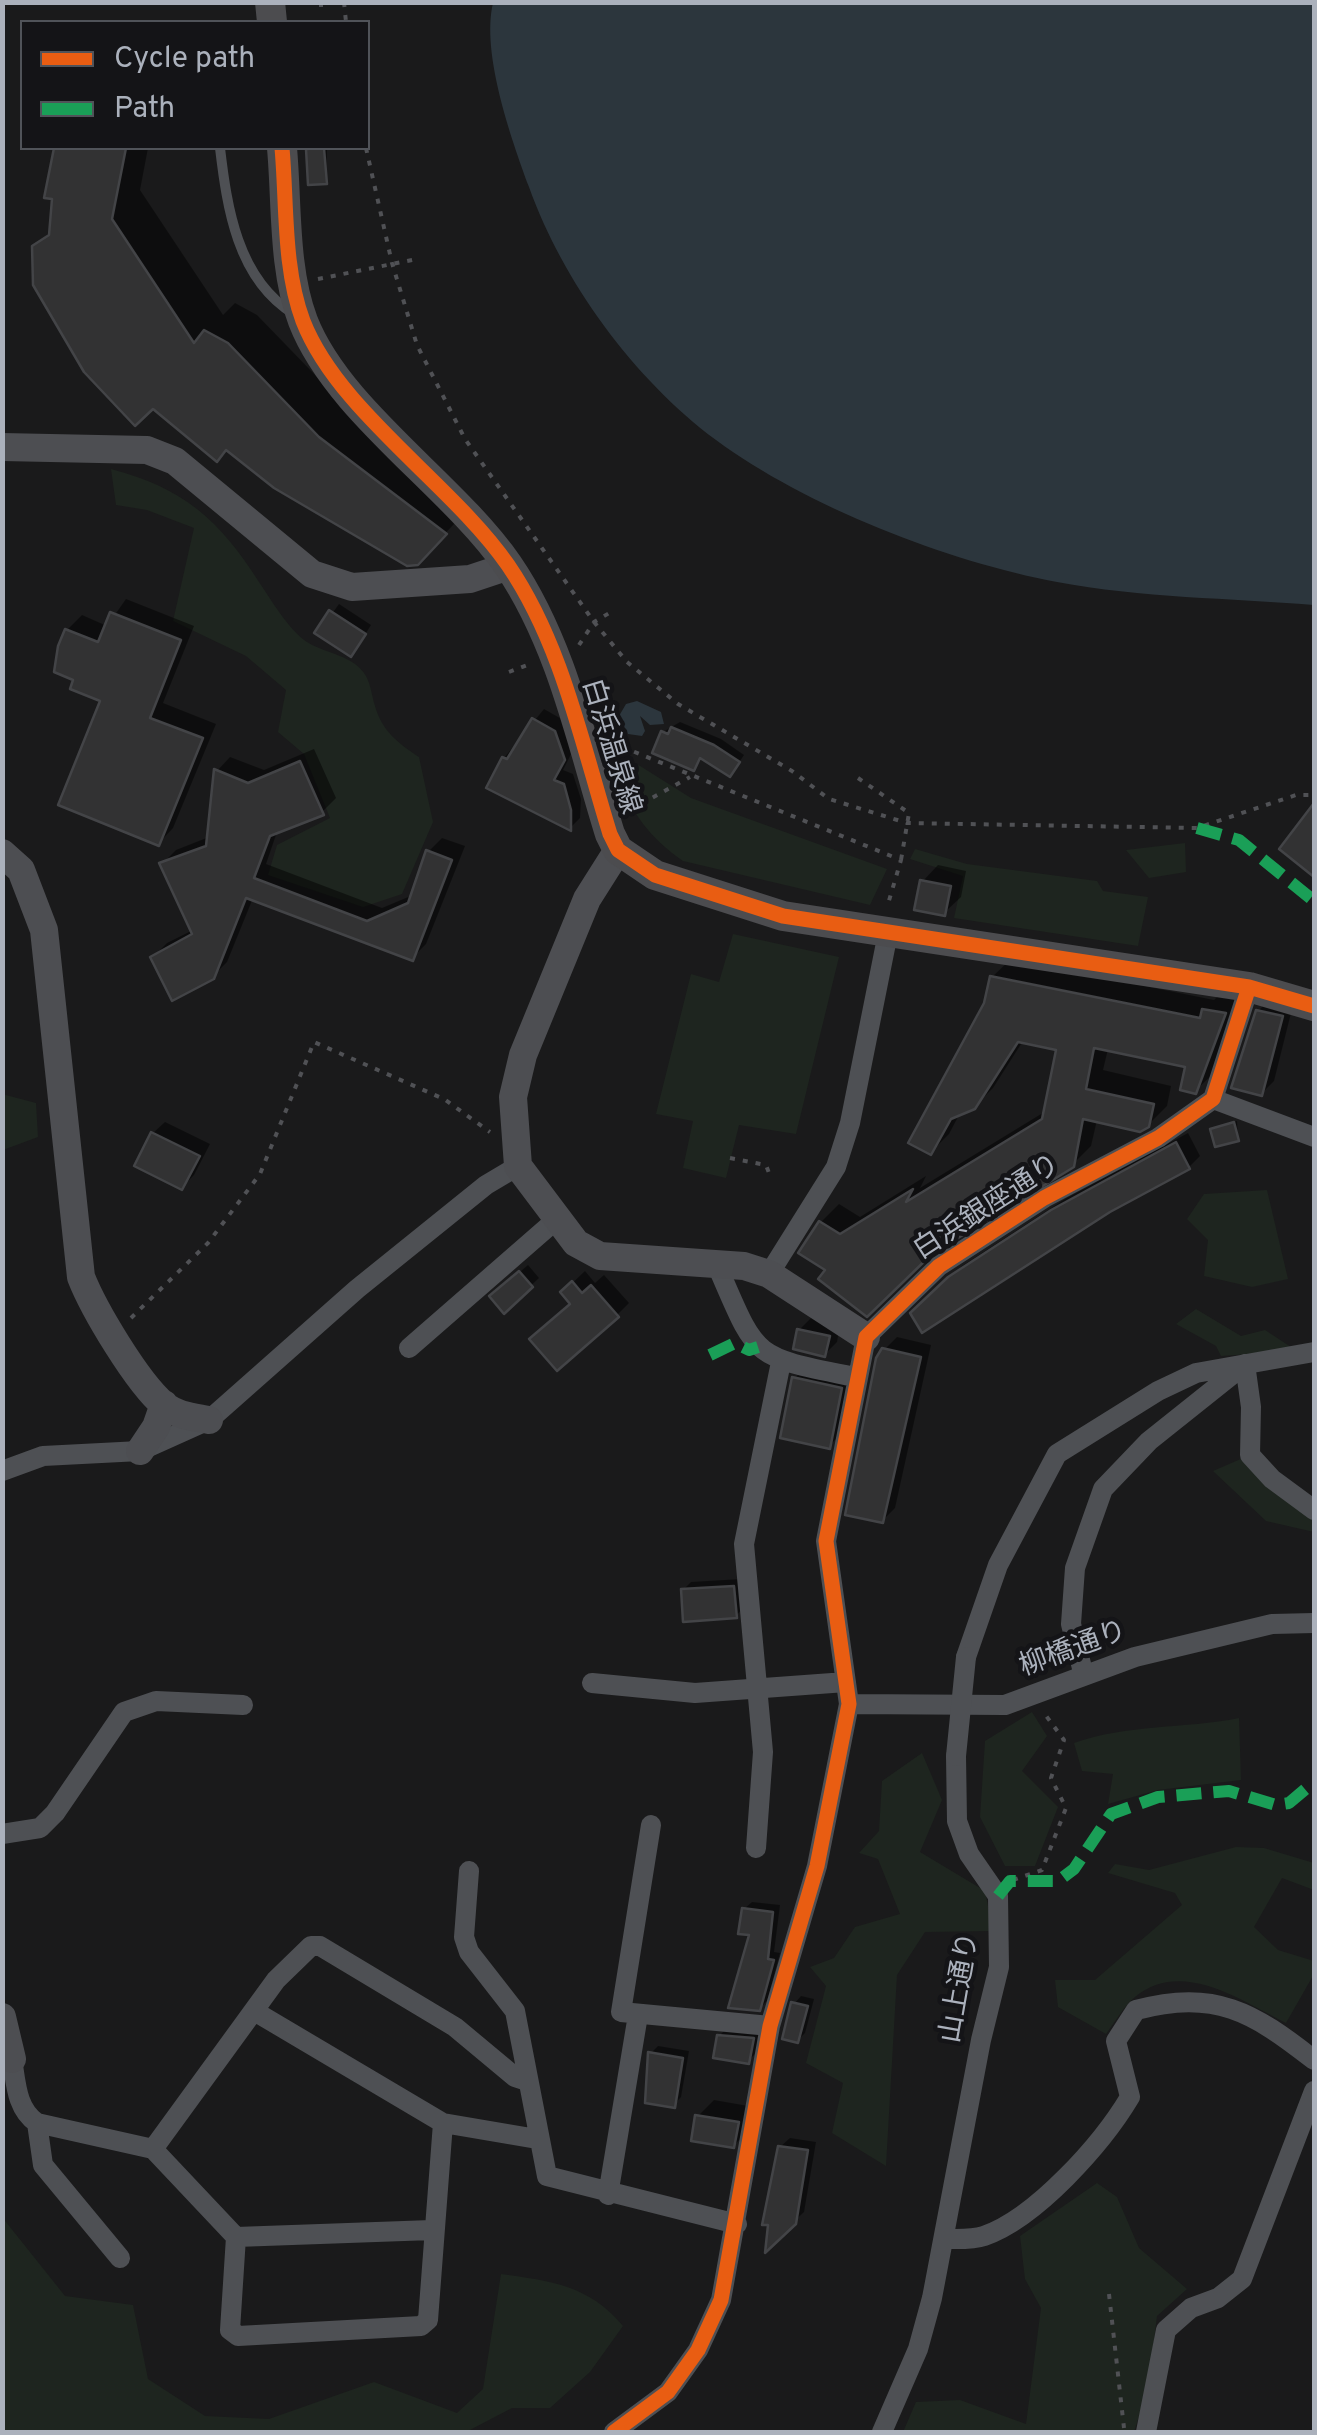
<!DOCTYPE html>
<meta charset="utf-8">
<style>
body{margin:0}
#map{position:relative;width:1317px;height:2435px;overflow:hidden;background:#1a1a1b;font-family:Overpass,sans-serif}
canvas{display:block}
.frame{position:absolute;inset:0;border:5px solid #abb1bc;pointer-events:none}
.legend{position:absolute;left:20px;top:20px;width:350px;height:130px;box-sizing:border-box;background:#141417;border:2px solid #505359;margin:0;padding:12px 18px;list-style:none;font-size:30px;color:#abb1bc}
.legend li{display:flex;align-items:center;gap:20px;height:50px}
.legend b{width:50px;border:2px solid #505359}
</style>
<div id="map">
<canvas width="1317" height="2435"></canvas>
<div class="frame"></div>
<ul class="legend">
<li><b style="height:12px;background:#e95d12"></b>Cycle path</li>
<li><b style="height:12px;background:#1a9f57"></b>Path</li>
</ul>
</div>
<script>
const ctx = document.querySelector('canvas').getContext('2d');
ctx.lineJoin = 'round';
function paint(path, color) {
  ctx.fillStyle = color;
  ctx.fill(path, 'evenodd');
}
function stroke(path, color, width, dash) {
  ctx.strokeStyle = color;
  ctx.lineWidth = width;
  ctx.lineCap = dash ? 'butt' : 'round';
  ctx.setLineDash(dash || []);
  ctx.stroke(path);
}
function label(font, color, halo, rows, align = 'center') {
  ctx.font = font + ' Overpass,"Noto Sans JP",sans-serif';
  ctx.lineWidth = 9;
  ctx.setLineDash([]);
  ctx.textBaseline = 'middle';
  ctx.strokeStyle = halo;
  ctx.fillStyle = color;
  for (const [text, x, y, turn = 0] of rows) {
    ctx.save();
    ctx.translate(x, y);
    ctx.rotate((+turn || 0) * Math.PI / 180);
    ctx.textAlign = isNaN(turn) ? turn : align;
    if (halo) ctx.strokeText(text, 0, 0);
    ctx.fillText(text, 0, 0);
    ctx.restore();
  }
}
const green = new Path2D(`
 M111,469c72,19 108,50 148,113 13,19 29,47 48,60 19,12 47,13 59,34 5,9 6,21 9,30 7,25 23,37 44,51l14,65 -31,72 -39,13 -95,-32 9,-30 53,-27 -26,-64 -26,-22 8,-42 -40,-34 -73,-35 21,-93 -47,-18 -31,-5z
 M637,764l54,34 196,71 -17,36 -187,-44c-32,-22 -53,-49 -65,-86z
 M1185,843l1,29 -37,6 -23,-28z
 M915,849l52,15 130,17 6,10 45,6 -10,49 -184,-28 9,-42 -53,-17z
 M733,934l106,23 -43,177 -57,-9 -13,53 -43,-10 10,-47 -37,-7 35,-140 28,8z
 M2,1094l34,9 2,34 -35,13z
 M1267,1190l21,89 -36,8 -48,-11 4,-36 -21,-21 17,-25z
 M1196,1309l45,27 24,-6 32,21 -76,5 -5,-10 -40,-22z
 M1250,1455l64,55v22l-48,-11 -53,-50z
 M1032,1712l15,24 -25,35 36,36 -23,59h-30l-25,-49 5,-76z
 M1239,1718l2,62 -83,10 -50,14 5,-30 -31,-3 -8,-28c53,-19 110,-14 165,-25z
 M922,1753l20,47 -22,52 65,39 8,40 -68,1 -28,43 -11,191 -54,-33 11,-50 -37,-20 20,-77 -16,-19 24,-9 21,-31 45,-13 -22,-55 -19,-6 20,-22 3,-50z
 M1236,1847l28,1 50,15v27l-32,-12 -28,49 24,23 36,11v13l-28,49c-44,-22 -104,-65 -151,-26 -11,9 -20,25 -29,37l-48,-27 -3,-27h40l87,-75 -7,-12 -67,-20 7,-9 34,6z
 M1097,2183l20,14 22,51 48,41 -30,27 -9,72 -14,44h-231l13,-30 44,-2 66,24 15,-116 -16,-29 -5,-43z
 M2,2217l63,79 68,9 15,74 57,37 64,3 105,-37 83,31 26,-24 18,-115c50,7 88,11 122,52l-33,46 -40,36h-38l-46,24h-463z`);
const water = new Path2D(`
 M493,3h821v602c-84,-7 -173,-7 -257,-23 -108,-20 -252,-76 -341,-142 -82,-61 -153,-158 -187,-253 -18,-49 -48,-134 -36,-184z
 M637,701l24,11 3,12 -14,1 -10,-9 5,15 -3,5 -14,-2 -9,-18 7,-12z`);
const shadow = new Path2D(`
 M57,148h91l-8,42 83,125 12,-12 22,12 91,94 125,95 -56,59 -382,-316 17,-17 3,-33 -8,-1z
 M311,148h16l-1,34 -18,-32z
 M126,599l68,27 -31,77 53,21 -43,104 -14,15 -55,-143 -27,-22 -20,-8 10,-40 15,-15 25,11z
 M339,604l32,21 -13,21 -40,-13z
 M544,709l21,12 9,27 -11,22 10,4 8,25 -1,19 -10,10 -66,-70z
 M680,722l41,17 23,16 -8,12 -34,-11 -9,12 -30,-36z
 M314,749l22,49 -14,14 -44,17 -12,35 116,44 31,-13 15,-43 14,-14 23,8 -39,98 -14,14 -159,-60 -26,64 -15,15 -59,-20 14,-14 26,-13 -31,-66 14,-14 33,-13 8,-66 13,-14 34,13z
 M938,865l28,6 -5,26 -17,16 -22,-31z
 M1011,959l203,41 9,-9 20,4 -29,78 -19,18 -7,-26 -80,-16 -5,21 68,16 -4,20 -19,19 -51,-5 -6,26 -19,19 -243,105 -8,-48 18,-18 21,13 66,-41 -6,12 126,-77 13,-63 -36,-7 -30,47 -19,19 -14,6 -11,21 -18,18 55,-148 6,-27z
 M1270,999l23,6 -19,76 -12,12 -4,-82z
 M1237,1121l1,18 -25,-9 3,-3z
 M165,1122l45,22 -16,31 -12,12 -29,-54z
 M1188,1133l12,23 -11,11 -276,147 49,-48 103,-67z
 M528,1265l11,13 -34,32 -5,-21z
 M585,1271l10,12 9,-8 25,28 -12,12 -44,-12 -10,-11z
 M811,1318l29,7 -3,17 -12,12 -26,-24z
 M897,1337l34,8 -36,163 -12,12 1,-170z
 M804,1369l46,10 -11,57 -10,10 -35,-67z
 M741,1579l2,29 -7,8 -53,-26 8,-8z
 M752,1902l28,3 -6,47 6,1 -13,48 -8,8 -7,-76 -8,-24z
 M801,1996l13,3 -9,34 -7,7 -4,-36z
 M731,2024l33,3 -4,22 -12,12 -29,-25z
 M658,2046l31,5 -8,46 -7,8 -23,-52z
 M714,2100l40,7 -4,23 -17,16 -35,-30z
 M790,2138l26,4 -12,70 -36,34 12,-99z`);
const building = new Path2D(`
 M54,148h72l-14,71 82,124 10,-13 24,13 91,94 128,97 -29,31 -11,1 -133,-78 -48,-38 -9,12 -64,-53 -18,17 -51,-54 -51,-87 -1,-39 17,-11 3,-36 -8,-1z
 M324,148l3,36 -19,1 -2,-36z
 M329,610l37,24 -15,23 -37,-24z
 M110,612l71,28 -31,78 53,20 -44,108 -101,-41 42,-104 -30,-12 3,-9 -19,-8 4,-26 7,-17 33,13z
 M532,718l23,13 10,29 -11,20 10,4 7,26v21l-85,-43 16,-31 5,2z
 M671,727l43,18 26,17 -10,15 -30,-19 -6,13 -42,-18 9,-22 7,3z
 M300,761l24,54 -54,21 -16,42 113,43 41,-18 18,-53 26,10 -39,101 -167,-63 -32,81 -42,22 -22,-44 42,-23 -33,-71 47,-17 8,-77 34,14z
 M1314,803v74l-35,-28z
 M920,880l31,6 -6,30 -31,-6z
 M990,976l210,42 2,-9 24,4 -30,81 -16,-4 5,-23 -91,-19 -8,41 68,15 -5,23 -9,5 -57,-13 -9,48 -142,87 -65,63 -49,-38 7,-9 -27,-17 21,-32 21,13 73,-45 -7,13 136,-83 14,-69 -38,-8 -43,67 -24,10 -20,36 -23,-12 76,-140z
 M1256,1010l27,6 -21,80 -31,-8z
 M1234,1122l5,19 -24,6 -5,-18z
 M151,1132l49,24 -18,34 -48,-24z
 M1176,1142l14,27 -80,43 -188,121 -12,-20 38,-36 103,-67z
 M519,1271l14,16 -29,27 -15,-18z
 M572,1281l10,12 9,-8 28,32 -62,54 -28,-32 41,-35 -10,-12z
 M797,1329l33,7 -5,21 -32,-8z
 M882,1348l39,9 -38,166 -38,-8 31,-157z
 M792,1377l50,11 -12,61 -50,-11z
 M734,1586l3,32 -54,4 -2,-33z
 M742,1908l31,4 -5,47 6,1 -14,51 -32,-3 21,-73 -11,-1z
 M791,2002l17,4 -10,37 -16,-4z
 M717,2035l37,3 -5,26 -36,-6z
 M648,2052l35,6 -8,50 -30,-5z
 M695,2115l44,7 -5,26 -43,-7z
 M778,2146l30,4 -12,74 -31,29 3,-28h-6z`);
const path = new Path2D(`
 M321,2v8
 M344,2l2,20
 M366,148l26,115 25,82 48,94 129,183 33,40 51,42 114,67 37,28 78,24 290,5 99,-33h18
 M318,279l99,-20
 M579,645l15,-23 17,-10
 M509,672l21,-8
 M610,742l291,118 -13,44
 M858,778l51,35 -8,47
 M630,810l60,-33
 M730,1158l36,7 3,8
 M131,1318l77,-75 52,-69 54,-132 130,57 46,33
 M1013,1880l29,-10 24,-62 -15,-30 13,-38 -20,-27
 M1109,2294l15,134`);
const lane = new Path2D(`
 M220,148c7,59 17,131 74,166`);
const street = new Path2D(`
 M1213,1099l101,38
 M716,1263c42,97 34,93 139,114
 M769,1274l67,-107 14,-44 38,-190
 M409,1348l148,-129
 M1245,1364l6,43 -1,48 22,24 42,31
 M2,1471l41,-15 97,-5 69,-31 148,-131 129,-104 32,-19
 M966,1657l32,-92 59,-111 101,-63 38,-18 118,-21
 M1083,1672l-12,-48 4,-56 28,-79 46,-48 94,-75
 M592,1683l103,10 151,-11
 M849,1704l156,1 130,-48 137,-33 42,-1
 M651,1825l-30,187 149,14
 M2,1834l38,-6 15,-15 69,-101 32,-11 87,4
 M756,1848l7,-96 -19,-208 37,-182
 M469,1871l-5,66 5,15 46,59 32,165 190,48
 M254,2011l189,112 94,16
 M12,2059c4,23 4,50 25,64l116,26
 M37,2123l6,42 77,93
 M443,2123l-15,197 -7,6 -183,10 -8,-6 6,-93 -83,-88 123,-169 35,-34h9l135,81 60,50 12,4
 M608,2195l30,-180
 M236,2237l196,-7
 M945,2239c11,0 28,1 39,-3 52,-18 118,-92 146,-139l-14,-56 20,-31c79,-21 117,2 178,50
 M614,2432l54,-40 30,-42 23,-50 49,-274 47,-160 32,-162 -23,-163 40,-204 73,-71 105,-68 114,-60 55,-39 36,-112
 M882,2432l36,-83 14,-51 49,-258 18,-73 -1,-71 -29,-42 -12,-33 -1,-65
 M1146,2432l20,-102 25,-22 27,-10 24,-19 72,-188`);
const secondary = new Path2D(`
 M2,447l145,3 28,11 137,113 40,13 118,-8 39,-13
 M618,850l-31,49 -64,156 -10,42 5,69 58,77 24,13 144,10 25,8 97,63
 M2,853l19,17 23,60 37,347c13,33 56,105 83,128 13,11 30,12 45,15
 M140,1451l16,-24 8,-23
 M2,2017l10,42`);
const primary = new Path2D(`
 M270,2l2,20
 M282,148c5,55 1,120 21,173 35,90 149,163 205,244 54,79 74,179 102,269l8,16 37,25 128,41 466,71 65,19`);
const streetBridge = new Path2D(`
 M956,1756l10,-99`);
const quiet = new Path2D(`
 M1197,828l42,12 75,61
 M710,1355l25,-12 14,7 9,-3
 M998,1896l12,-15h48l16,-12 37,-55 47,-17 71,-6 47,14 13,-2 25,-21`);
const cycleway = new Path2D(`
 M282,148c5,55 1,120 21,173 35,90 149,163 205,244 54,79 74,179 102,269l8,16 37,25 128,41 466,71 65,19
 M614,2432l54,-40 30,-42 23,-50 49,-274 47,-160 32,-162 -23,-163 40,-204 73,-71 105,-68 114,-60 55,-39 36,-112`);
const streetNames = [
 ["白浜温泉線",609,747,73],
 ["白浜銀座通り",988,1209,-33],
 ["柳橋通り",1074,1651,-20],
 ["山上通り",962,1988,-80]
];
paint(green, '#1e251f');
paint(water, '#2c363d');
paint(shadow, '#0007');
paint(building, '#323233');
stroke(building, '#434447', 2.5);
stroke(path, '#505155', 4, [5, 8]);
stroke(lane, '#4e5054', 10);
stroke(street, '#4e5054', 20);
stroke(secondary, '#4d4e52', 28);
stroke(primary, '#4c4c4f', 30);
stroke(streetBridge, '#4e5054', 20);
stroke(quiet, '#1a9f57', 12, [25, 12]);
stroke(cycleway, '#e95d12', 15);
label('28px', '#abb1bc', '#141417', streetNames);
</script>
